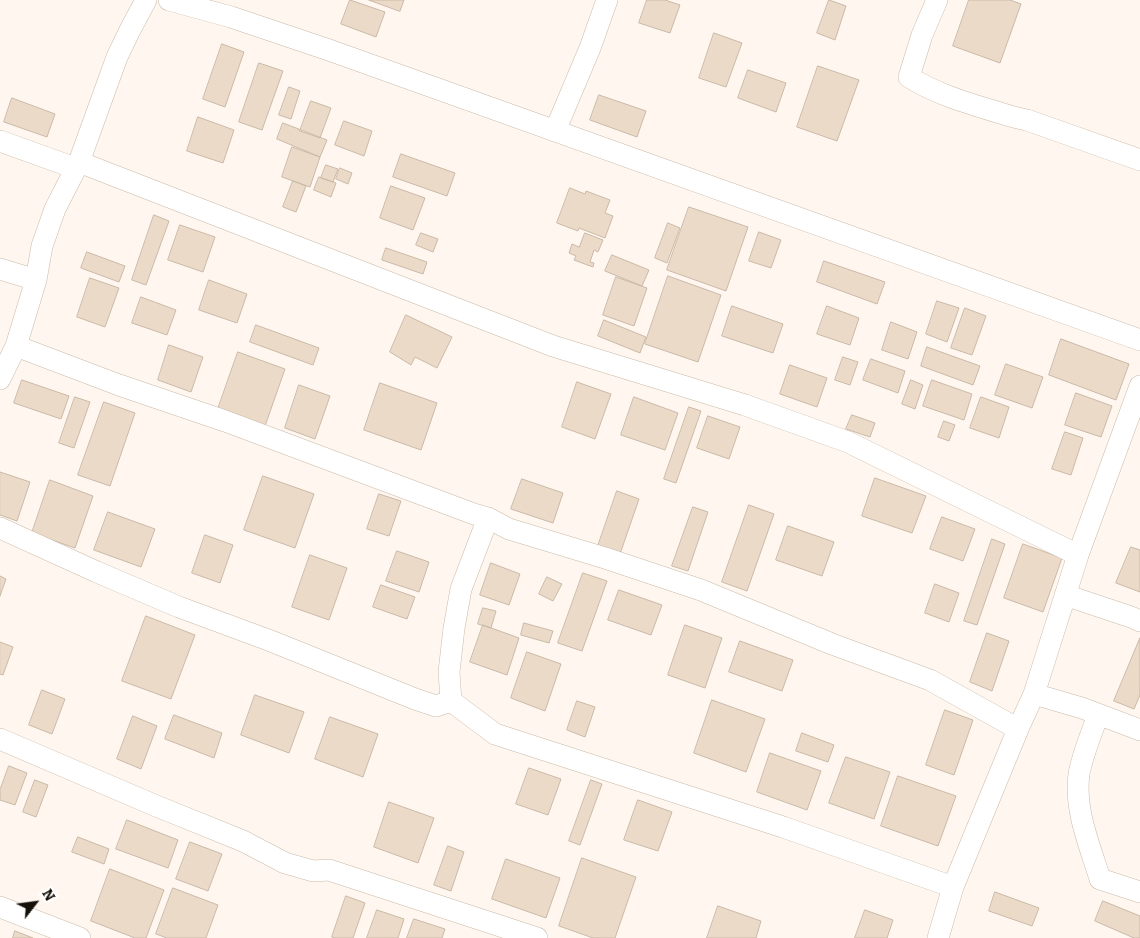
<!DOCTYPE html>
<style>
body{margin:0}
#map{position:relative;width:1140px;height:938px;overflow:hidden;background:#fef6ef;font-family:Bitter,serif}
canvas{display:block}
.north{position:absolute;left:10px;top:878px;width:50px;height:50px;-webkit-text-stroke:4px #fff;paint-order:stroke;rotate:60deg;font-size:14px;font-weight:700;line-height:20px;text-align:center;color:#16100a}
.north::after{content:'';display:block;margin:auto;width:18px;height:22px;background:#16100a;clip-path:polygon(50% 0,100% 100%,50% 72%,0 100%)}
</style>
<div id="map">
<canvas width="1140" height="938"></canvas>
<div class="north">N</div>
</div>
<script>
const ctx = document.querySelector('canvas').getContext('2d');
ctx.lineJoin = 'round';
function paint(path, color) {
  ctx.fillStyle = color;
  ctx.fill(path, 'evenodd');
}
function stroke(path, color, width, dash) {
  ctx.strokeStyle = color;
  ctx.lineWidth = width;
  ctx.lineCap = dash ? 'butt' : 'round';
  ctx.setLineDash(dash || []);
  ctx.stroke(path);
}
const building = new Path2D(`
 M350,0l35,12 -9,25 -35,-13z
 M369,0h35l-4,11z
 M647,0h18l15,5 -10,28 -31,-10z
 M829,0l17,6 -11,34 -18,-7z
 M969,0h41l11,4 -21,59 -47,-17z
 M714,33l28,10 -16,44 -27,-9z
 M222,44l22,8 -19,55 -22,-8z
 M259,63l24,8 -21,59 -23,-8z
 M818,66l41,14 -22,61 -40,-14z
 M748,70l38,13 -10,29 -38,-14z
 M289,87l11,4 -9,28 -12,-4z
 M599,95l47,16 -9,26 -47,-17z
 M12,98l43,16 -8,23 -43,-15z
 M311,101l20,7 -11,30 -20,-7z
 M198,117l36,13 -11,33 -36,-12z
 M344,121l28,10 -8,25 -29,-11z
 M283,123l44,17 -7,17 -43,-18z
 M292,147l28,10 -10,30 -28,-10z
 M401,154l54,19 -8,23 -54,-19z
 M326,165l12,4 -5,13 -12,-4z
 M340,168l12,5 -4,11 -12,-5z
 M319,177l17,6 -5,14 -17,-7z
 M293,181l13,5 -10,26 -13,-5z
 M391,186l34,12 -12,32 -33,-12z
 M570,188l15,6 1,-3 24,9 -5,13 8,3 -8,22 -26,-10 -1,3 -21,-8z
 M689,207l59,20 -22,64 -59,-21z
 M154,215l15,6 -23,64 -14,-5z
 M668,223l12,5 -13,35 -12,-5z
 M180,225l35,12 -12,35 -35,-12z
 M759,232l22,8 -10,28 -22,-7z
 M421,233l17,6 -5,13 -17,-7z
 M585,233l18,7 -5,12 -4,-2 -4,12 4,1 -1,4 -19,-7 2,-4 -7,-3 3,-9 7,3z
 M386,248l41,14 -4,12 -41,-14z
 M87,252l38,14 -6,16 -38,-14z
 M612,255l37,15 -7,16 -37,-15z
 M824,261l61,21 -8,22 -60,-22z
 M668,276l53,19 -23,67 -53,-18z
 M616,277l31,11 -13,38 -31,-11z
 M90,278l29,10 -14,39 -28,-10z
 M209,280l38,14 -10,29 -38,-13z
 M141,297l35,13 -9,25 -35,-12z
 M937,301l22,7 -12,34 -21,-8z
 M732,306l51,18 -10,29 -51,-17z
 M827,306l32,12 -9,27 -33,-11z
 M965,308l21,8 -14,39 -21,-7z
 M406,315l46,22 -15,31 -22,-11 -4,8 -21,-13z
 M604,320l42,17 -6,16 -42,-17z
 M891,322l26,10 -9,27 -26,-9z
 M256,325l63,23 -6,17 -63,-23z
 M1061,339l68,25 -13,36 -67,-25z
 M169,345l34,12 -12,35 -33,-12z
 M927,347l53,19 -7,19 -52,-19z
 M238,352l47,17 -20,57 -47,-17z
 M843,357l15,5 -8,23 -15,-5z
 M871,359l34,12 -7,22 -35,-13z
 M1006,364l37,13 -11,31 -37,-13z
 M790,365l37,13 -10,29 -37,-13z
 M22,380l47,16 -8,23 -47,-16z
 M911,380l12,5 -8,24 -13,-5z
 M932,380l40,14 -8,26 -41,-14z
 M577,382l34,12 -16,45 -33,-12z
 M380,383l57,20 -16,47 -57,-20z
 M299,385l31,11 -15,43 -30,-11z
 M1076,393l36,13 -11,31 -36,-12z
 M75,397l15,5 -16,46 -15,-5z
 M634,397l44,16 -13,37 -44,-15z
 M981,397l28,10 -10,31 -29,-10z
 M104,402l31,11 -25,73 -32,-11z
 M689,407l12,4 -25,72 -12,-4z
 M852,415l23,8 -5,14 -24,-8z
 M708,416l32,11 -11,32 -32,-11z
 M944,421l11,4 -6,16 -11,-4z
 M1065,432l18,6 -12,37 -19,-6z
 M0,472l30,10 -13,39 -17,-6z
 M263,476l51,18 -19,54 -51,-18z
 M875,478l51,18 -14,37 -50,-17z
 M522,479l41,14 -10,30 -42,-14z
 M50,480l43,16 -18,52 -43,-15z
 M617,491l22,8 -19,55 -22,-8z
 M379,494l22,7 -12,35 -22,-7z
 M749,505l25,9 -27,77 -25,-9z
 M693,507l15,5 -20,59 -16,-5z
 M108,512l47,17 -14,38 -47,-17z
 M942,517l33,12 -12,32 -33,-12z
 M788,526l46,16 -12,34 -46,-16z
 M205,535l28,10 -13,38 -28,-10z
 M992,539l13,5 -28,81 -13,-4z
 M1023,544l39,14 -19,54 -39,-14z
 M1131,547l9,3v42l-24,-9z
 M397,551l32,11 -10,30 -33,-11z
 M310,555l37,13 -18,52 -37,-13z
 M491,563l29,11 -11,31 -29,-10z
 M583,573l24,8 -25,70 -24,-8z
 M0,576l6,3 -6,17z
 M547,577l15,7 -9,17 -14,-7z
 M935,584l24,9 -10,29 -24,-9z
 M381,585l34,12 -8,22 -34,-12z
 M619,590l43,15 -11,30 -43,-15z
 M483,608l13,3 -5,17 -13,-4z
 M146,616l49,19 -24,64 -49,-18z
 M524,623l29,8 -4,12 -28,-8z
 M483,625l36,13 -12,37 -37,-13z
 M685,625l37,13 -17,50 -37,-13z
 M987,633l22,8 -17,50 -22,-9z
 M1140,638v57l-6,14 -20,-8z
 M740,641l53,19 -11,31 -53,-19z
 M0,642l13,5 -10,28 -3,-1z
 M527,652l34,12 -16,47 -34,-13z
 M42,690l23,9 -13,35 -23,-9z
 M255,695l49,17 -15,41 -48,-18z
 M712,700l53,19 -19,53 -52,-19z
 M577,701l18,6 -10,30 -18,-7z
 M945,710l28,10 -19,55 -28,-10z
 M174,715l48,18 -8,25 -49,-19z
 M133,716l24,10 -16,43 -24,-10z
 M330,717l48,17 -15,43 -48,-18z
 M802,733l32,12 -6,17 -32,-11z
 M770,753l51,18 -14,39 -50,-18z
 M846,757l44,15 -16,47 -45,-16z
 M9,766l18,7 -12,32 -15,-5v-10z
 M529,768l32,11 -13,36 -32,-11z
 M898,776l58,20 -18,50 -57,-20z
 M35,780l13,5 -12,32 -13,-5z
 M591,780l11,4 -22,61 -11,-4z
 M638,800l34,12 -14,39 -34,-11z
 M389,802l45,16 -16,45 -44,-16z
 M127,820l51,20 -10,28 -52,-19z
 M78,837l31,12 -5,15 -32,-12z
 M190,842l32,12 -14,37 -32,-12z
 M448,846l16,6 -13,39 -17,-6z
 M582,858l54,19 -21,61h-22l-34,-12z
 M506,859l54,19 -14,40 -54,-19z
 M110,869l54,21 -18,48h-11l-44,-17z
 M173,888l45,17 -12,33h-39l-11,-4z
 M995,892l44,16 -7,18 -43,-15z
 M346,896l19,7 -12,35h-18l-3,-1z
 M1103,901l37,15v22h-6l-39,-17z
 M718,906l43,15 -5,17h-49z
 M377,910l27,9 -6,19h-31z
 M865,910l28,10 -6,18h-32z
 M414,919l31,10 -3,9h-35z
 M15,931l18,7h-20z`);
const minor = new Path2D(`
 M169,0l62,17 98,33 811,290
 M937,0l-15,35 -13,42c27,17 58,26 88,35 10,3 19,6 30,8l113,40
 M555,131l35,-83 17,-48
 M0,141l75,27
 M79,162l474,184 192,59 103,37 230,113
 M0,269l36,11
 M16,346l103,39 106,36 249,93 14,4 21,11 96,29 96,32 131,54 98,36 88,49
 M0,379l16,-33 20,-66 6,-34 13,-37 24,-47 38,-105 13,-27 16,-30
 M0,528l97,44 82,35 92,34 144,58 21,7 15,-5 44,33 288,93 170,60
 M1065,595l66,22 9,4
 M1034,694l48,14 58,22
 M451,701l-2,-29 5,-44 7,-39 27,-71
 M1098,715c-6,17 -16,41 -19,59 -5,36 11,72 21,105l40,13
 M0,739l154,66 89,36 42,22 28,8 16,-1 208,68
 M0,907l80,31
 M938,938l15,-51 65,-158 16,-35 44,-139 62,-169`);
paint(building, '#ecdac8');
stroke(building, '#cab9a7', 1);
stroke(minor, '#cbbaa8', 22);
stroke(minor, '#fff', 21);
</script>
